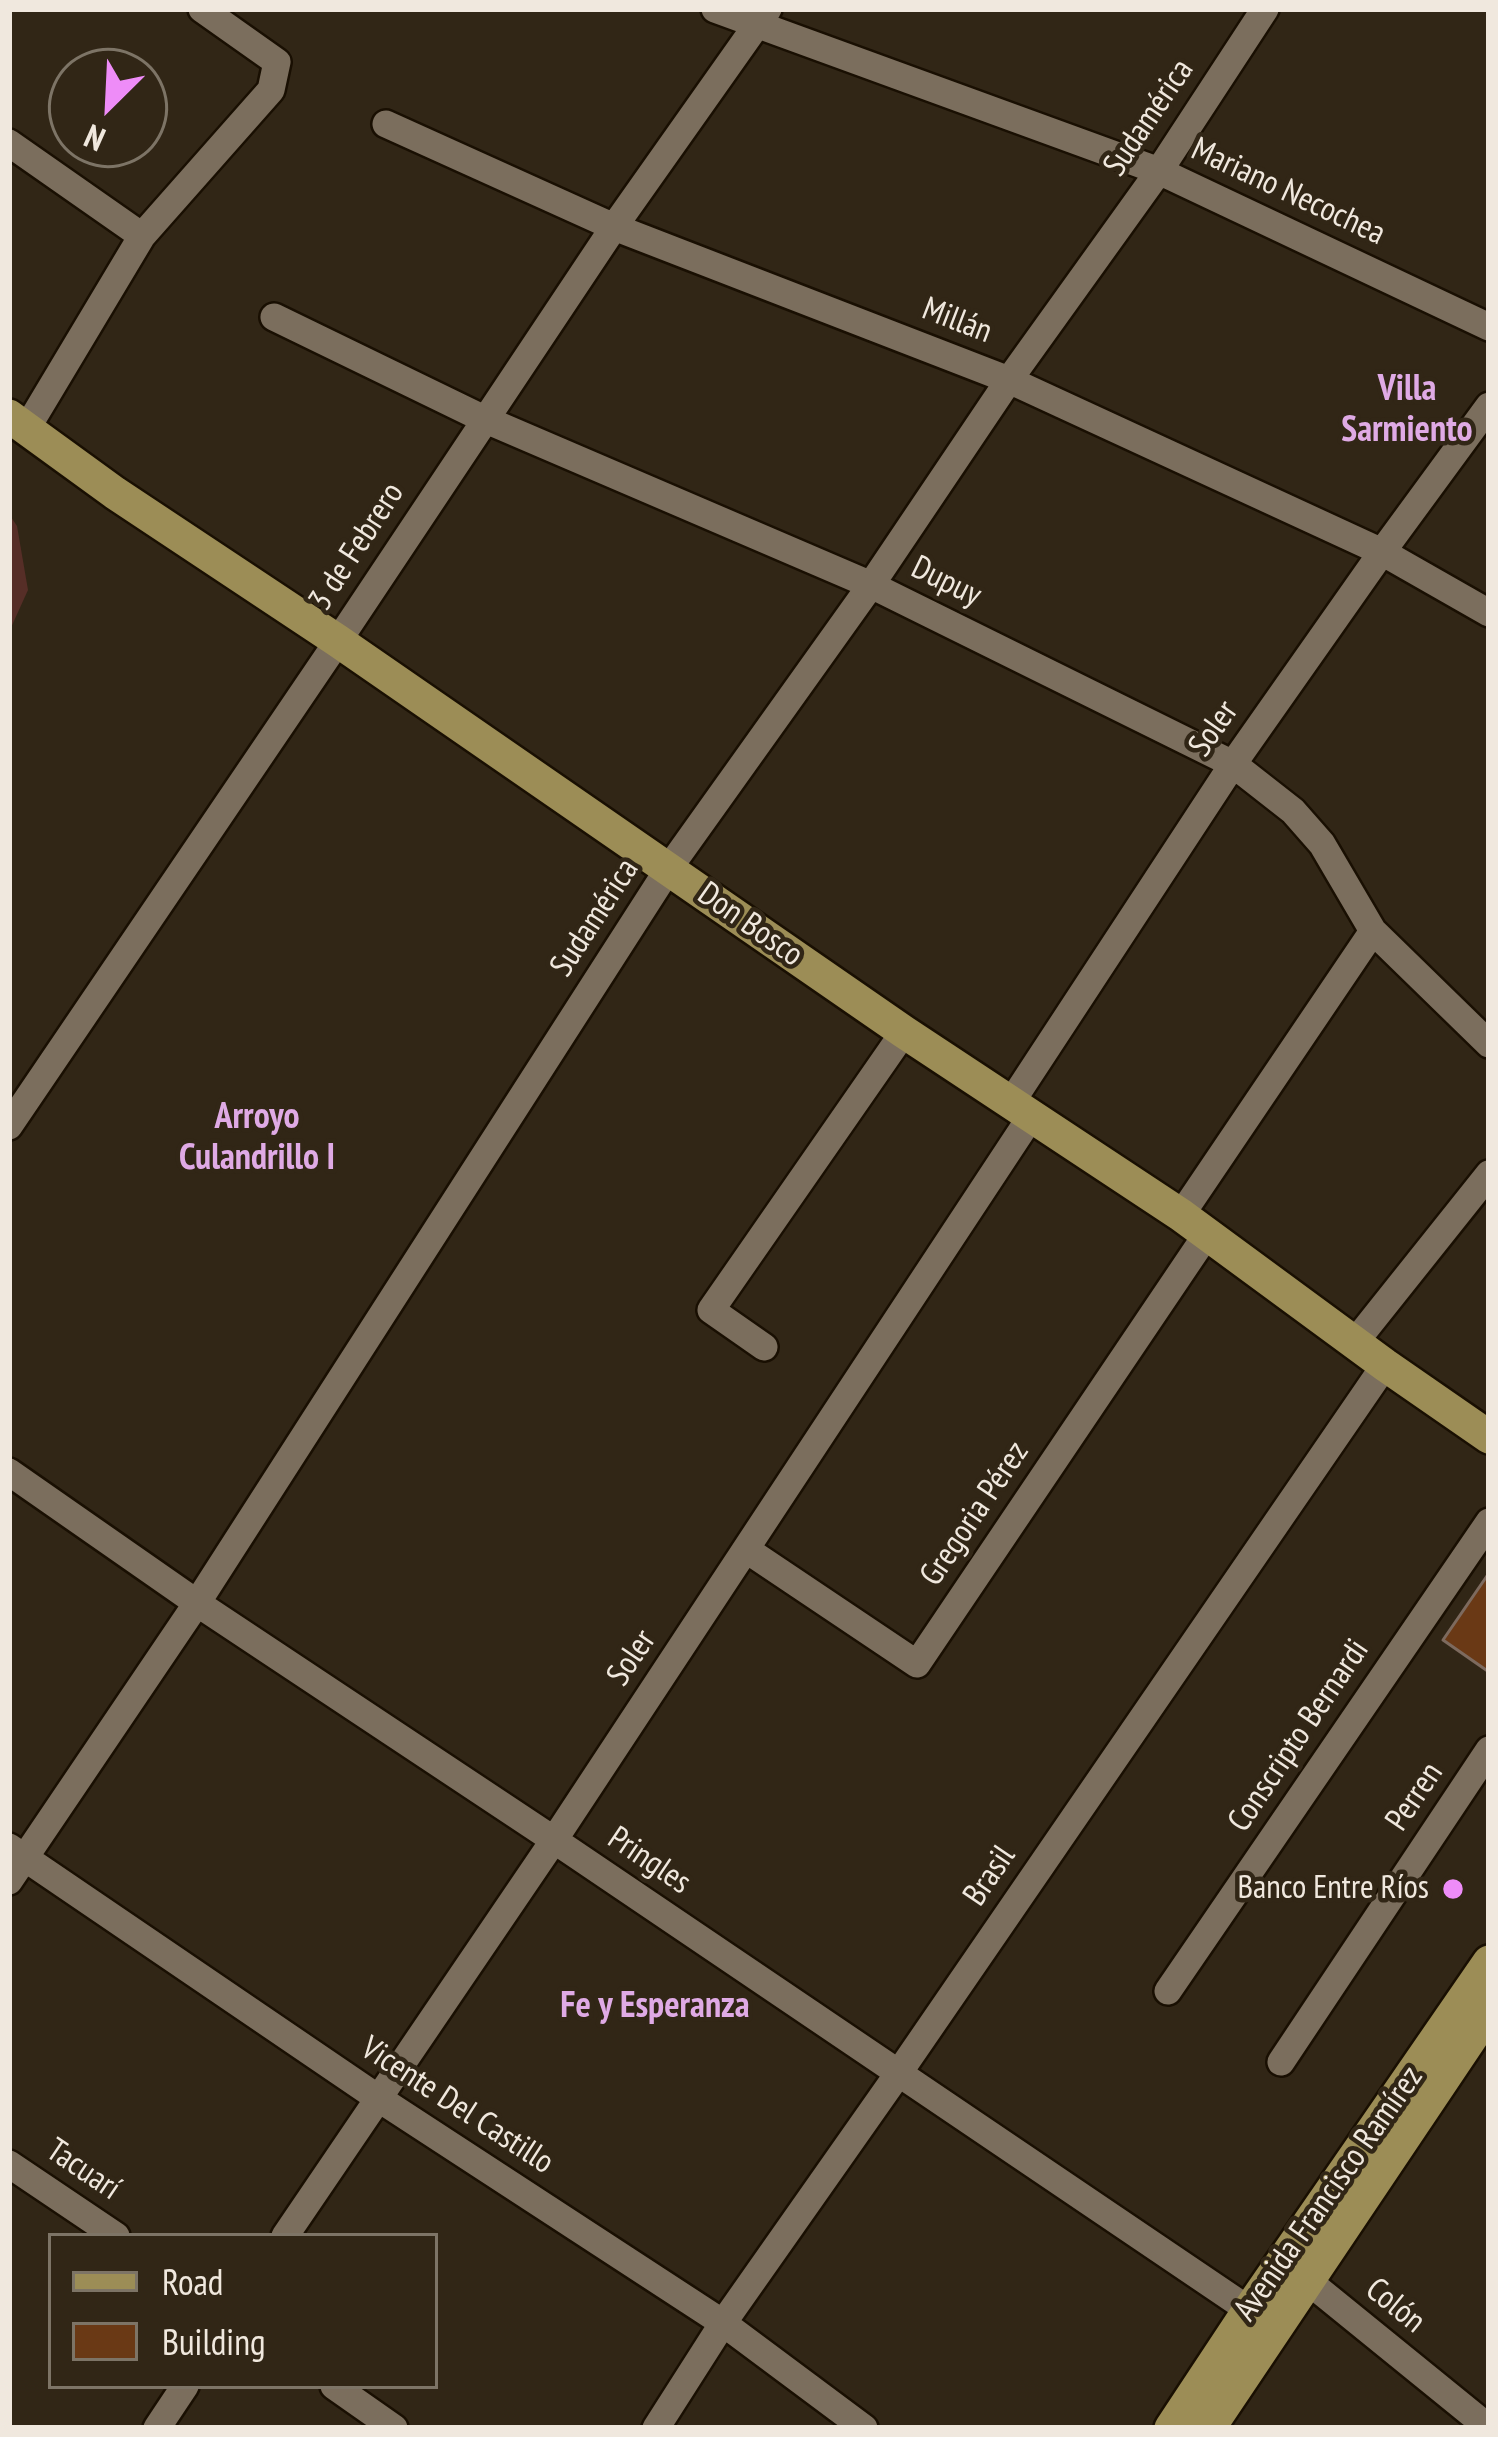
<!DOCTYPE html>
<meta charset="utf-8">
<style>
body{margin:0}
#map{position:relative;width:1498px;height:2437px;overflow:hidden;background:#312616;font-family:"PT Sans Narrow",sans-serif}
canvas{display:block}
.frame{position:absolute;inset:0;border:12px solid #f0e8de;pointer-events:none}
.legend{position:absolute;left:48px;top:2233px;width:390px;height:156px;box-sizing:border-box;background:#312616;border:3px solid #7d7466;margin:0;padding:15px 21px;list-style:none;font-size:36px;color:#f0e8de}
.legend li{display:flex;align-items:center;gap:24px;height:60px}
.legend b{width:60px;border:3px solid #7d7466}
.north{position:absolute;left:48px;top:48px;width:120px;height:120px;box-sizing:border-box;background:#312616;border:3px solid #7d7466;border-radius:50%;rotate:204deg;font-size:33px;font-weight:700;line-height:48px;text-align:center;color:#f0e8de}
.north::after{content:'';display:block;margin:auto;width:42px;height:54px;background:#ee8cf8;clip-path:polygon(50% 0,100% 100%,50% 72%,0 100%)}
</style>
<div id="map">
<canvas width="1498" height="2437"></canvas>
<div class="frame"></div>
<ul class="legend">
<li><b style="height:15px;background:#9c8d56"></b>Road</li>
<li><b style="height:33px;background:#6a3915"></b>Building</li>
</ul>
<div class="north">N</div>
</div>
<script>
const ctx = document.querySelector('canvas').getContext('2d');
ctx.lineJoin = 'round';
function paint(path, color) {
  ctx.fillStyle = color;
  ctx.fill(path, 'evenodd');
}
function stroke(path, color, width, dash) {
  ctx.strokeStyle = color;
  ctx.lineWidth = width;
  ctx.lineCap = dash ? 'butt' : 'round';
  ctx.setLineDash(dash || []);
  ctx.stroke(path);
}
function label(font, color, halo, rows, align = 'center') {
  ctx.font = font + ' "PT Sans Narrow",sans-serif';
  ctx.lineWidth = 9;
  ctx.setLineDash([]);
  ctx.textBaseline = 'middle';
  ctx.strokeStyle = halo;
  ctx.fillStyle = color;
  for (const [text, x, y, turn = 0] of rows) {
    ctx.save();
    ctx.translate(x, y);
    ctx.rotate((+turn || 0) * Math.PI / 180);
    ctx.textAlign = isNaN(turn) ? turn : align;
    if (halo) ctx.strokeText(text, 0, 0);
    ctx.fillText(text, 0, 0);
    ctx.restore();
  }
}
const green = new Path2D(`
 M9,514l8,12 11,64 -19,42z`);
const building = new Path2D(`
 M1489,1573v99l-46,-32z`);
const minor = new Path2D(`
 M715,9l444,162 330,156
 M386,124l228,103 395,153 373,172 107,61
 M9,143l133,93
 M274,317l210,102 387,166 362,179 60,47 29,33 51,87 116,113
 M27,428l115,-192 129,-146 6,-28 -75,-53
 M1012,1101l221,-337 149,-212 107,-146
 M9,1126l329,-485 276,-414 154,-218
 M1181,1215l192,-284
 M1355,1342l134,-168
 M764,1347l-53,-37 193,-278
 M9,1472l188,131 357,237 695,470 59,-29 181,147
 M747,1550l170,114 290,-430
 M9,1847l369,251 345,225 141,105
 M9,1881l188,-278 472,-735 202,-283 138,-205 150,-209 106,-162
 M1168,1991l321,-469
 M1281,2062l208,-312
 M9,2164l107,72
 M285,2236l269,-396 478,-725
 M334,2386l60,42
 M157,2428l28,-42
 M656,2428l67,-105 175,-249 487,-709`);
const major = new Path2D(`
 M9,416l106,77 223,148 566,391 277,183 204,150 104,72
 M1171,2428l78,-118 240,-348
 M1209,2428l280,-417`);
const markers = [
 [1453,1889,12,"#ee8cf8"]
];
const streetNames = [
 ["Sudamérica",1149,118,-56],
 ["Mariano Necochea",1288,192,25],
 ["Millán",957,321,21],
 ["3 de Febrero",357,547,-57],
 ["Dupuy",946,582,26],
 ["Soler",1214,729,-55],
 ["Sudamérica",595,918,-57],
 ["Don Bosco",750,925,35],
 ["Gregoria Pérez",975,1514,-56],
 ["Soler",632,1658,-56],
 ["Conscripto Bernardi",1299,1736,-56],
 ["Perren",1415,1797,-56],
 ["Pringles",649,1861,34],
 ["Brasil",990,1876,-56],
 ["Vicente Del Castillo",457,2106,33],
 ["Tacuarí",83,2170,34],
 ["Avenida Francisco Ramírez",1329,2194,-55],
 ["Colón",1395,2306,39]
];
const poiNames = [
 ["Banco Entre Ríos",1429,1889]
];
const neighbourhoodNames = [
 ["Villa",1407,390],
 ["Sarmiento",1407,431],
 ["Arroyo",257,1118],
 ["Culandrillo I",257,1159],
 ["Fe y Esperanza",655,2007]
];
paint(green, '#562e27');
paint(building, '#6a3915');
stroke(building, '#7d6a5e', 3);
stroke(minor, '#190f02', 32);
stroke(major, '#190f02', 38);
stroke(minor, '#7b6e5d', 27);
stroke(major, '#9c8d56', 33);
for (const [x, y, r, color] of markers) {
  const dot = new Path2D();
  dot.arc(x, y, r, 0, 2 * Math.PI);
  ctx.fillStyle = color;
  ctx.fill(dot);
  stroke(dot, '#312616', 4.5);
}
label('33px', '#f0e8de', '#312616', streetNames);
label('33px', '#f0e8de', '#312616', poiNames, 'right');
label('bold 36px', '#dfaae5', '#312616', neighbourhoodNames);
</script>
